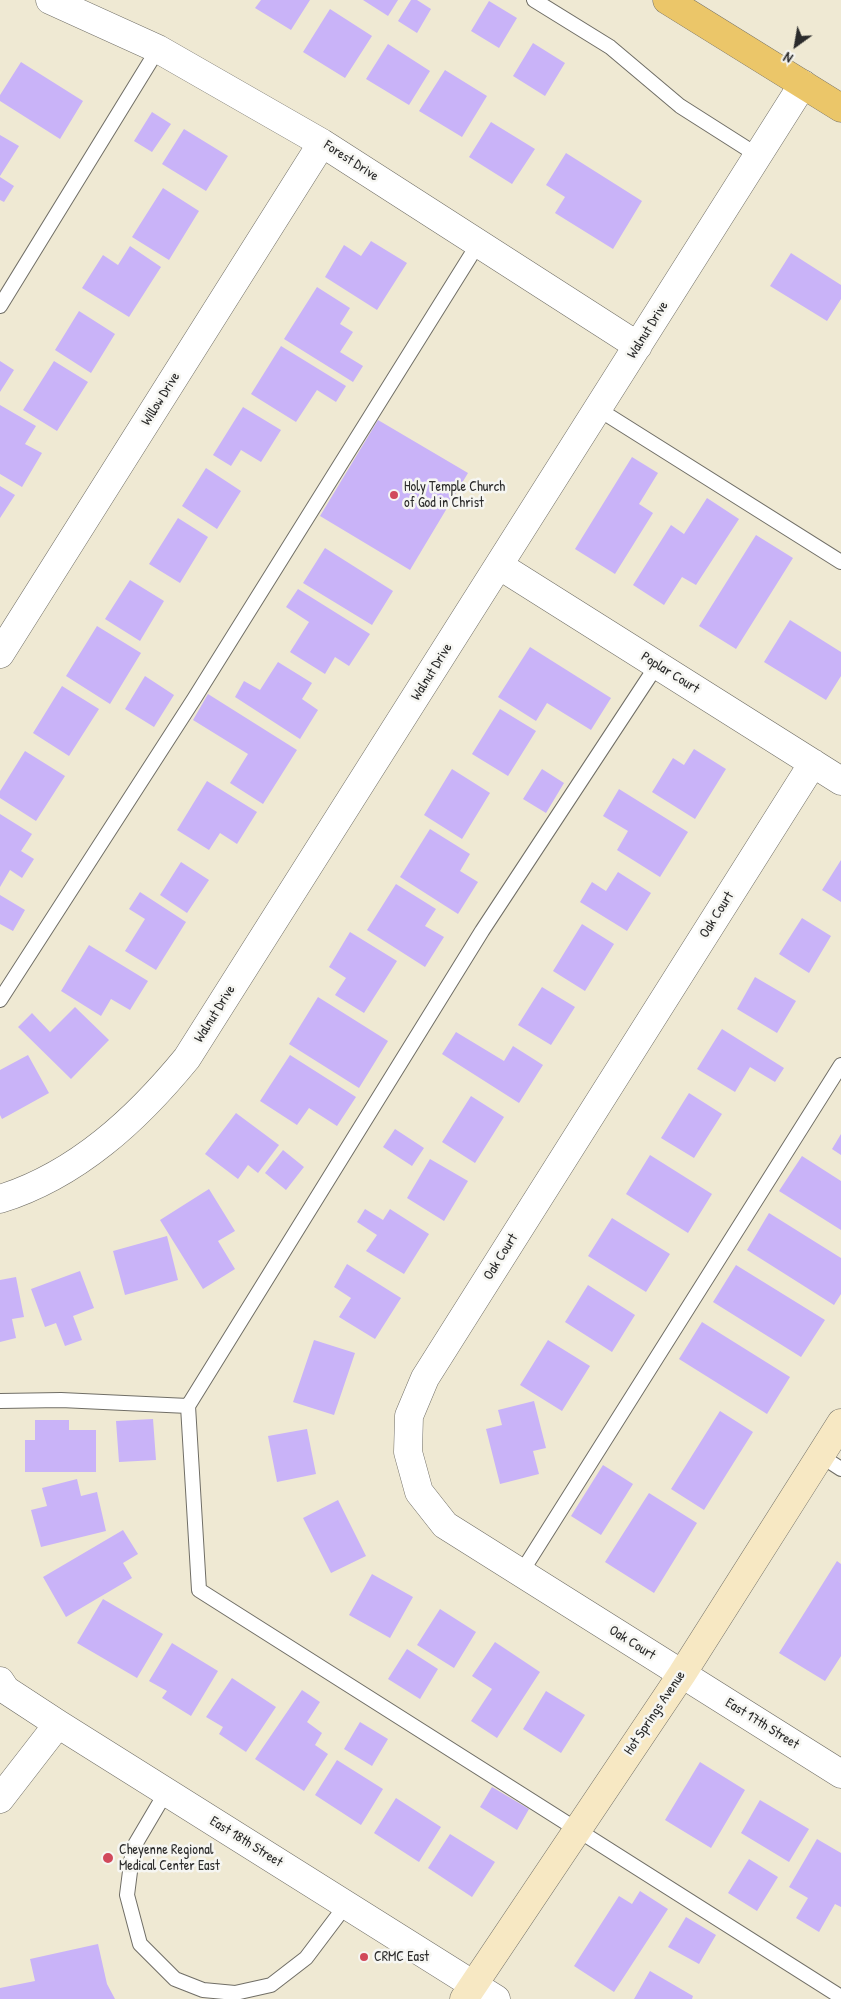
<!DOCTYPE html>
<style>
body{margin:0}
#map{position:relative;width:841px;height:1999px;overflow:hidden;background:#efe9d3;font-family:"Patrick Hand",sans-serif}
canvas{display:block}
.north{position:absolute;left:771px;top:20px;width:50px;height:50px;-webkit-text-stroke:4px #f6f6f2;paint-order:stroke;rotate:212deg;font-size:14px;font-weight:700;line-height:20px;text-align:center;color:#2b2b2b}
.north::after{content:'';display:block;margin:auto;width:18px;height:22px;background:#2b2b2b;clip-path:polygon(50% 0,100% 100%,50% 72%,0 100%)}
</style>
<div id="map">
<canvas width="841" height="1999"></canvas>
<div class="north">N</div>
</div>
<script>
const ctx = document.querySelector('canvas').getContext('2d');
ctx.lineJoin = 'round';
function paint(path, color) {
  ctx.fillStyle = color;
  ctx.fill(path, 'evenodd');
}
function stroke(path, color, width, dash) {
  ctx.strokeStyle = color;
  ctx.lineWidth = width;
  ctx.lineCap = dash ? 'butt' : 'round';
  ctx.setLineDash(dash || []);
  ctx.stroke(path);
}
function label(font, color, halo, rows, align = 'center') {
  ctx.font = font + ' "Patrick Hand",sans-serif';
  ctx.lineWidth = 5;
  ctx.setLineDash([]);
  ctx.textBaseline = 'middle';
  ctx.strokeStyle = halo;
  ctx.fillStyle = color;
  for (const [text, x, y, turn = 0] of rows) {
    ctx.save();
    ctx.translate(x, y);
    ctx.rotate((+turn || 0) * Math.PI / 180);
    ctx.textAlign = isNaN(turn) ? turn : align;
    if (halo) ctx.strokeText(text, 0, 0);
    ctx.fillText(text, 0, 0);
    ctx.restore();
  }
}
const building = new Path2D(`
 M261,0h49l-19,30 -36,-22z
 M363,0h35l-10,16z
 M411,0h6l14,9 -14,24 -19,-12z
 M489,1l28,17 -18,30 -28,-17z
 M330,9l42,27 -27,42 -42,-26z
 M533,43l32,20 -20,33 -32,-20z
 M388,44l42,27 -21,34 -43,-26z
 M21,62l62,39 -23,38 -60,-38v-6z
 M445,70l42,26 -25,41 -43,-26z
 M152,112l19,12 -19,28 -18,-11z
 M491,122l44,27 -23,35 -43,-27z
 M184,129l44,27 -22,35 -44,-27z
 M0,135l19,11 -19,30z
 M566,153l76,48 -29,48 -58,-36 10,-16 -19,-12z
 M0,177l14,9 -10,16 -4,-2z
 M163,188l36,23 -30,49 -37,-23z
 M371,241l36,22 -30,47 -52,-33 19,-32 17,11z
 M130,246l31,21 -32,50 -47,-29 21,-33 15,10z
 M791,253l50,32v14l-14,22 -57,-35z
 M317,287l33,21 -10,16 13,8 -13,20 23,14 -10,16 -69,-43z
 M79,311l36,23 -24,39 -36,-23z
 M281,346l65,40 -10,16 -19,-12 -21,32 -45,-28z
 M0,361l14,9 -14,22z
 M54,361l34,21 -31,49 -34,-21z
 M0,405l36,21 -11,18 17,9 -20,34 -22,-13z
 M243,407l38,23 -20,32 -20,-12 -10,16 -18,-11z
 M378,420l90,53 -58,97 -90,-54z
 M632,457l26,16 -19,31 14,9 -38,61 -40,-25z
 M206,468l35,23 -24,38 -35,-23z
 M0,486l15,9 -15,23z
 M707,498l32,21 -43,66 -14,-8 -18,28 -31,-20 38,-60 13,9z
 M178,518l30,19 -28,46 -31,-19z
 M756,535l37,23 -57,91 -37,-23z
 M325,548l68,43 -21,34 -69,-42z
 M130,580l34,21 -24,40 -35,-22z
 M298,589l72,45 -21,32 -14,-9 -10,17 -35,-22 19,-30 -23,-15z
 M790,620l51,32v24l-15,24 -62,-38z
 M97,626l44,27 -31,51 -44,-28z
 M530,647l81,51 -20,32 -44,-27 -11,18 -38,-24z
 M278,662l34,21 -10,16 16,11 -18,29 -65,-42 9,-16 16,9z
 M145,676l29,19 -20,32 -29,-18z
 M62,686l37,23 -30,47 -36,-23z
 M208,694l89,56 -34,54 -33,-21 18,-29 -55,-34z
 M500,709l36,22 -28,45 -36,-22z
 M694,749l32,20 -31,50 -43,-27 21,-34 11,7z
 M25,751l40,25 -29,45 -36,-23v-7z
 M452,769l38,24 -28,46 -38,-24z
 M542,769l22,14 -18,30 -23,-14z
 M207,781l50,31 -20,32 -17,-11 -11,17 -32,-20z
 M619,789l69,43 -28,45 -43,-27 11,-19 -25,-15z
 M0,814l32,20 -11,17 13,8 -12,19 -12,-8 -10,17z
 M430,829l40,25 -10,17 18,11 -20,32 -58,-37z
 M841,860v42l-19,-12z
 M181,862l28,18 -22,33 -27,-18z
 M618,872l33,21 -24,38 -47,-29 12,-20 14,9z
 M396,884l40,25 -11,17 19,11 -19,30 -58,-37z
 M140,892l46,30 -30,48 -31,-19 20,-32 -16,-10z
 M0,895l25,15 -12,21 -13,-7z
 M802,918l29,18 -22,37 -30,-19z
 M582,924l32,20 -29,47 -32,-20z
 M350,932l47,29 -33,52 -29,-18 11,-17 -17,-11z
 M89,945l59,36 -18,29 -19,-11 -10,17 -40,-25z
 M755,977l41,24 -19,32 -40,-24z
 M542,987l33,20 -24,38 -33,-20z
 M318,997l70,44 -29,47 -70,-44z
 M75,1007l34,33 -38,39 -53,-52 14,-14 18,19z
 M722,1029l62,39 -9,14 -25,-15 -15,25 -38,-23z
 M456,1032l48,29 9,-15 30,19 -24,38 -77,-49z
 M28,1055l21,38 -47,26 -2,-4v-45z
 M290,1055l66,42 -19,29 -28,-18 -12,17 -37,-24z
 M689,1093l33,21 -28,44 -33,-20z
 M471,1096l33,21 -29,46 -33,-21z
 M236,1113l43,32 -21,28 -10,-8 -10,14 -33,-25z
 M395,1129l29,19 -12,18 -29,-19z
 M841,1134v21l-9,-6z
 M283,1150l21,17 -18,23 -21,-17z
 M650,1155l62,39 -24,39 -62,-39z
 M802,1156l39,25v49l-62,-39z
 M430,1159l38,22 -24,40 -37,-23z
 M209,1189l26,42 -17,10 17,28 -32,20 -43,-69z
 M365,1209l18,11 7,-11 39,25 -25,40 -38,-23 11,-16 -20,-13z
 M769,1213l72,45v36l-7,11 -87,-55z
 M612,1218l58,36 -24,38 -58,-36z
 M167,1236l11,44 -53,15 -12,-44z
 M347,1264l54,34 -26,41 -36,-22 12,-19 -17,-11z
 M736,1265l89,55 -24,37 -88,-55z
 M80,1271l14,37 -21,8 9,24 -17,6 -9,-23 -11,4 -14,-38z
 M16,1277l8,40 -12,2 4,19 -16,4v-62z
 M588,1285l47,30 -23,37 -47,-30z
 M702,1322l88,55 -23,37 -88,-55z
 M314,1340l41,13 -21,62 -41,-13z
 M548,1340l42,26 -28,45 -42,-26z
 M534,1401l12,47 -13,3 6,23 -39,10 -14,-55 16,-4 -4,-15z
 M720,1411l33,21 -49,78 -33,-21z
 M153,1419l3,41 -37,2 -3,-41z
 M35,1420h34v10h27v42h-71v-32h10z
 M307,1429l9,45 -39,8 -9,-46z
 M603,1465l30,19 -32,51 -30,-19z
 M77,1479l4,17 16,-4 9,39 -65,16 -10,-37 16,-4 -5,-18z
 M649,1493l48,30 -43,70 -49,-31z
 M338,1500l28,56 -35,17 -28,-55z
 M123,1530l15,24 -15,9 9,15 -66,39 -23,-40z
 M837,1561l4,3v92l-16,25 -46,-28z
 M372,1574l41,23 -23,41 -41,-23z
 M103,1599l60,35 -26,44 -60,-35z
 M440,1609l36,23 -22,36 -37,-23z
 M495,1642l45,30 -43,66 -26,-17 21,-32 -20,-13z
 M172,1643l46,28 -27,45 -29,-18 5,-7 -18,-10z
 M407,1649l31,20 -18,30 -32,-20z
 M232,1678l44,29 -30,45 -27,-18 4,-7 -17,-10z
 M302,1690l18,12 -13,20 15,11 -7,12 13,9 -24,37 -49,-32z
 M546,1691l39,24 -24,38 -38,-24z
 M360,1722l28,17 -16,27 -28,-17z
 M337,1760l46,29 -22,36 -46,-30z
 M700,1762l45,28 -34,58 -46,-28z
 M492,1787l37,22 -12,21 -37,-23z
 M396,1798l45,29 -22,35 -45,-29z
 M760,1800l49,29 -20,33 -48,-29z
 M450,1834l45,28 -23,35 -44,-29z
 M817,1839l24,14v54l-6,-3 -16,28 -23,-14 12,-20 -19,-11z
 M749,1859l29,18 -21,34 -29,-18z
 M640,1891l28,18 -54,83 -40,-26 45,-70 13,8z
 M686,1917l30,18 -17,29 -31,-17z
 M98,1944l9,40 8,15h-115v-11l35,-7 -5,-22z
 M650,1971l43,25 -1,3h-58z`);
const lane = new Path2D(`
 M534,0l76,47 70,59 77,49
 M0,306l158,-257
 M598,409l243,153
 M0,1000l194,-301 284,-455
 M0,1401l61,-1 127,6 294,-475 175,-266
 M188,1406l11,184 642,407
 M821,1456l20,13
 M521,1573l320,-508
 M166,1792l-33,56 -6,47 13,49 35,35 28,11 32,3 36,-8 35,-27 40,-53`);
const street = new Path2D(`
 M50,0l108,49 164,94 316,203
 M500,566l341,215
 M0,654l322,-511
 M813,763l-388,615 -16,38 -1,36 11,40 26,33 396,249
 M0,1199c77,-24 137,-80 187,-141l616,-974
 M0,1681l6,9 52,34 438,275
 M0,1799l58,-75`);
const secondary = new Path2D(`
 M464,1999l218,-325 159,-251`);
const primary = new Path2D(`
 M667,0l174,108`);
const markers = [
 [394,495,5,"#d1495b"],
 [108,1858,6,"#d1495b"],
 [364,1957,5,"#d1495b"]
];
const streetNames = [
 ["Forest Drive",351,161,33],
 ["Walnut Drive",648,330,-58],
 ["Willow Drive",161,399,-58],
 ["Walnut Drive",432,672,-58],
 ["Poplar Court",670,673,32],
 ["Oak Court",717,915,-58],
 ["Walnut Drive",215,1014,-58],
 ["Oak Court",501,1257,-58],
 ["Oak Court",632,1643,32],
 ["Hot Springs Avenue",655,1713,-56],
 ["East 17th Street",762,1724,32],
 ["East 18th Street",246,1842,32]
];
const poiNames = [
 ["Holy Temple Church",404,487],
 ["of God in Christ",404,503],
 ["Cheyenne Regional",119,1850],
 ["Medical Center East",119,1866],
 ["CRMC East",374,1957]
];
paint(building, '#c9b3f8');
stroke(lane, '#706e66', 16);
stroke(street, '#706e66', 29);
stroke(secondary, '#706e66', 29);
stroke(primary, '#706e66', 29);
stroke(lane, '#fff', 14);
stroke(street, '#fff', 28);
stroke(secondary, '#f7e8c3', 28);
stroke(primary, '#ebc669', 28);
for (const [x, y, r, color] of markers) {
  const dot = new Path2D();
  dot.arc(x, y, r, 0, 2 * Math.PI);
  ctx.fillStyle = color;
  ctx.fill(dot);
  stroke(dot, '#f6f6f2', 2);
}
label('14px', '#2b2b2b', '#f6f6f2', streetNames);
label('14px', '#2b2b2b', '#f6f6f2', poiNames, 'left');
</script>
